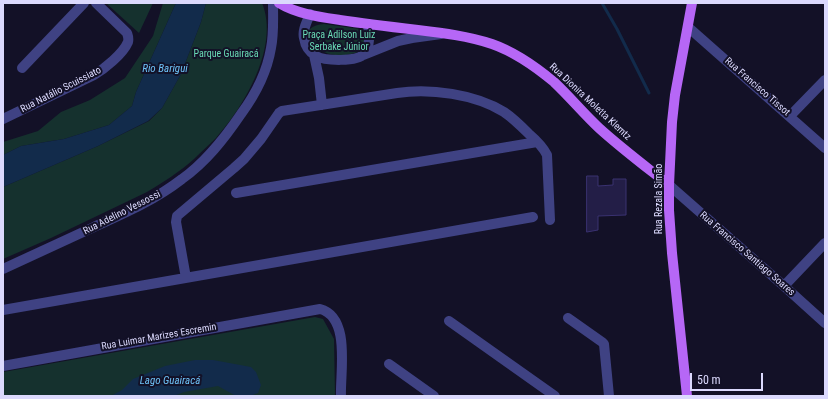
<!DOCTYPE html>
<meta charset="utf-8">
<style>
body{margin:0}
#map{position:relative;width:828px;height:399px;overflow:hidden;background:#131127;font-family:"Roboto Condensed",sans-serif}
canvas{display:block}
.frame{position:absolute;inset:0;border:4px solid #dbd9fd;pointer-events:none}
.scale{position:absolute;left:690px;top:373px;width:73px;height:18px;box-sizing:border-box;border:2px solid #dbd9fd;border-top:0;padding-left:5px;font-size:12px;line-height:14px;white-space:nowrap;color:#dbd9fd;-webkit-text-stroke:3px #131127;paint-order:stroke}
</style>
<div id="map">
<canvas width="828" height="399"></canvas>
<div class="frame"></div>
<div class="scale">50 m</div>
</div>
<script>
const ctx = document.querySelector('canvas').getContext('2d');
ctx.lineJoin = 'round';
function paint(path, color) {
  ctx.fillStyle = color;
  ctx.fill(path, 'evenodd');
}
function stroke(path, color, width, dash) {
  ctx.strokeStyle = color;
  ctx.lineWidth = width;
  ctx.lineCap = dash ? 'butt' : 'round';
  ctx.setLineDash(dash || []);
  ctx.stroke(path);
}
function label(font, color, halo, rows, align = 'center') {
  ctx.font = font + ' "Roboto Condensed",sans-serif';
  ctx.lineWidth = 4;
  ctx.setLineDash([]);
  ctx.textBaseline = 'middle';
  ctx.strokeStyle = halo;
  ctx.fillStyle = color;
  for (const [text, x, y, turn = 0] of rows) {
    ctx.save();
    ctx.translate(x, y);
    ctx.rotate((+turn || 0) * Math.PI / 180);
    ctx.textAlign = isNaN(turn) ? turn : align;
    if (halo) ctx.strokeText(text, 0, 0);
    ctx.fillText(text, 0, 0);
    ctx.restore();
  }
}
const green = new Path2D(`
 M106,3h47l-14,30z
 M163,3h13l-40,89 -4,14 -23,19 -45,14 -43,7 -18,9v-13l35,-11 23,-19 29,-12 35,-22 28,-42z
 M206,3h56c18,43 -18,104 -46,135 -7,7 -15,14 -22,21 -13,12 -32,24 -47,33l-96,46 -48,21v-72l95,-41 51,-25 13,-13 19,-34 20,-52z
 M324,24l36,5c5,4 6,10 4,17 -2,5 -8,7 -13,8 -8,2 -19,2 -27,-2 -18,-7 -25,-26 0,-28z
 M315,317l8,2 11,20 1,57h-332v-24z`);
const water = new Path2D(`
 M176,3h30l-5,19 -20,52 -19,34 -14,13 -50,25 -95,41v-32l18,-9 43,-7 45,-14 23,-19 4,-14z
 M195,360h18l38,7 5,5 5,13 -3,8 -8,3h-14l-18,-10 -34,6 -10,4h-63l11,-6 11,-11 32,-13z`);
const stream = new Path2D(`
 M602,3l15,26 32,64`);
const building = new Path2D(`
 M587,176h11v10l15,-1v-6h13v36l-28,1v14l-11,2z`);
const minor = new Path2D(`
 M310,14c-3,8 -8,16 -6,24 1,7 5,14 12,18 9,5 41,6 48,-2 7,-8 5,-21 4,-30
 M688,27l137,121
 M314,55l5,23 3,27
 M363,55l35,-14 14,-3 29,-4
 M22,68l62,-65
 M790,116l35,-36
 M3,119l91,-44c10,-6 29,-21 34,-33 1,-4 0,-6 -1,-9l-31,-30
 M669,185l115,101 41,37
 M236,193l301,-51
 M3,269c30,-14 61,-28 91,-42 31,-14 61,-27 88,-48 24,-17 42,-40 59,-65 14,-19 26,-42 30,-66 3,-14 2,-30 2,-45
 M186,278l-10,-56 1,-6 57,-48 10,-9 17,-20 18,-26 3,-2 115,-18c33,-5 78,1 107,19 9,6 17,14 25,22 7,6 14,13 18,21l3,65
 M784,286l41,-43
 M3,310l530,-93
 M568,318l34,24 2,2 5,52
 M449,321l106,75
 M389,364l45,32
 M3,366l317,-57c31,8 20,63 21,87`);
const major = new Path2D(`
 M279,3c18,11 41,14 61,17 26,4 52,7 78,10 25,3 50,6 74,14 23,8 44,23 62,38 16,15 29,31 45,46 22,20 46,38 70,57
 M687,396l-15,-143 -3,-43v-25l3,-63 3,-27 17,-92`);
const parkNames = [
 ["Praça Adilson Luiz",339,35],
 ["Serbake Júnior",339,47],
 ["Parque Guairacá",226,54]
];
const streetNames = [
 ["Rua Francisco Tissot",757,87,41],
 ["Rua Natálio Scuissiato",61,90,-27],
 ["Rua Dionira Moletta Klemtz",590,102,43],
 ["Rua Rezala Simão",659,199,-90],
 ["Rua Adelino Vessossi",122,213,-27],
 ["Rua Francisco Santiago Soares",747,254,41],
 ["Rua Luimar Marizes Escremin",159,337,-10]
];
const waterNames = [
 ["Rio Barigui",165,69],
 ["Lago Guairacá",170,381]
];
paint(green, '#15312e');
paint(water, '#122b4b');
stroke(stream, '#122b4b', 3);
paint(building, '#231e47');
stroke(building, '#3a3271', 1);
stroke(minor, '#3f4283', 10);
stroke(major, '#b667f6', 10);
label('10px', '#69dab5', '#131127', parkNames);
label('10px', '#dbd9fd', '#131127', streetNames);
label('italic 11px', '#6ec2f7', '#131127', waterNames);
</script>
